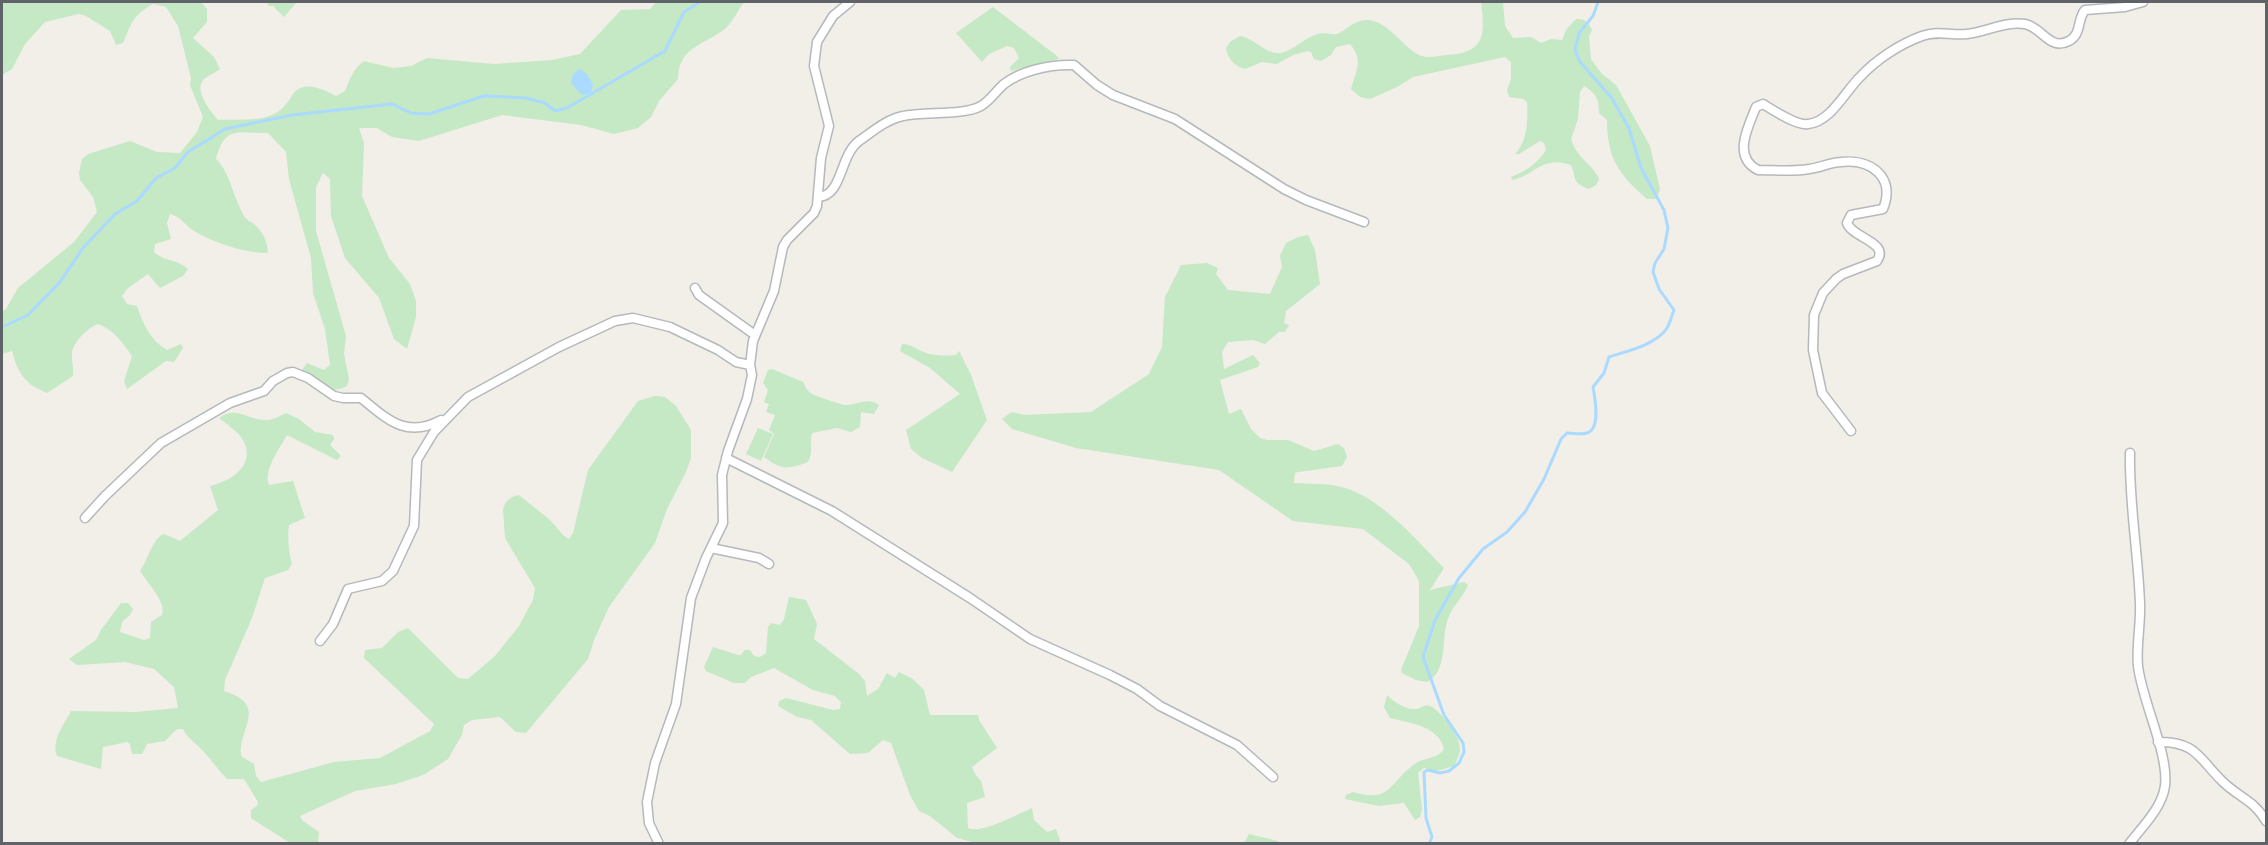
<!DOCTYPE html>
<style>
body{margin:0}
#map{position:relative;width:2268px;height:845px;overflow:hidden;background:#f1efe8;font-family:Karla,sans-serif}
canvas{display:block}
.frame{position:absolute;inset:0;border:3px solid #5f6368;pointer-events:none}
</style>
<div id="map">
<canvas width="2268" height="845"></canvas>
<div class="frame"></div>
</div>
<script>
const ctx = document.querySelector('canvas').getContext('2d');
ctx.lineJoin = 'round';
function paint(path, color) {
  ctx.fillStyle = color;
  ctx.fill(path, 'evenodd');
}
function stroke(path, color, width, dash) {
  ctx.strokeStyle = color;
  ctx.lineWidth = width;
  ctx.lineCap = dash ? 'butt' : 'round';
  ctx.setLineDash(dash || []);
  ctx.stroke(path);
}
const green = new Path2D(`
 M2,2h193l7,1 5,6v13l-14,16 21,19 6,12c-5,4 -13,7 -17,11 -9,11 8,32 15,40 18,-1 40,2 56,-6 9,-4 14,-12 19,-20 11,-15 31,-4 43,2l9,-5c5,-12 8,-22 19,-30l29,7 18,-2 16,-8 67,6 58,-4 28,-6 41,-44 29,-1 6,-7h88c-5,7 -10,17 -16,24 -18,18 -50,18 -50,53l-19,22 -8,16 -13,11 -24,6 -33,-9 -79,-10 -83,26 -27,-4 -15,-9h-18l5,15 -2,53 27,62 21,26 6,17v16l-9,32 -13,-10 -15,-41 -34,-40 -14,-42 -1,-37 -7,-6 -7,14v44l30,105 -2,18 5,25 -2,7c-19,11 -31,-5 -45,-16l5,-7 17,7 6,-5 -5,-36 -12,-36 -2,-35 -22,-79 -3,-27 -18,-19c-31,0 -43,-8 -52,26 13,11 18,40 28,57 3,5 7,5 11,9 8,7 13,18 13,28 -24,0 -53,-10 -74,-22 -9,-6 -13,-14 -24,-17l-3,9 4,16 -16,5 -1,8c11,10 21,6 34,17l-5,7 -23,12 -12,-14 -20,14 -6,8 5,8 10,2c6,18 13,34 30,44l14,-6 2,4 -9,14 -8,-1 -39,28 -3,-8 8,-25c-10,-14 -18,-26 -34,-32 -9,3 -24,17 -26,28 -1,7 2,16 1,24l-26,17c-22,-9 -29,-19 -35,-42l-10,3v-42l4,-3 12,-21 56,-46 23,-30 -4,-15 -13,-17 -1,-7 3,-14 6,-5 42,-13 27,11 23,1 17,-21 6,-15 -13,-32 1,-7 -13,-52 -12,-19 -13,-3c-20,11 -21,18 -30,39l-7,2 -6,-14 -24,-15 -7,-2 -34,8 -20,22 -13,25 -10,6z
 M268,2h29l-13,15 -11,-11h-5z
 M1481,2h22l2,24 8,12 18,-1 10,6 10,-4 11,1 4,-10 10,-11c9,0 13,3 16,11l-3,6 2,23 11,15 14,11 34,61 10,43 -3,10h-10c-28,-24 -40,-41 -40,-79l-8,-7c0,-15 -3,-19 -15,-27l-4,6 -2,27 -7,20c6,20 22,25 28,40l-3,6 -7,4c-17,-6 -12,-9 -18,-24 -30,-10 -36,11 -59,15l-1,-3c15,-6 26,-13 35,-27l-2,-7 -4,-2 -21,13h-4c13,-13 13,-35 12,-52l-4,-3 -14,-2 -2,-7 4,-11v-17l-6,-5 -92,20 -16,10 -27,12 -10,-2 -9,-8c5,-18 13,-29 -1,-45l-14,3 -5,8 -10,6 -7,-2 -3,-7 -3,-1 -15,4 -16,9 -15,-2 -17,7c-11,-3 -17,-10 -19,-21l4,-6 10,-6c16,3 26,19 41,17 13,-3 25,-16 37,-19 6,-2 13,1 19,0 10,-4 17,-14 29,-14 20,-1 37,27 53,35 8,4 19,1 27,0 40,-2 39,-20 35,-53z
 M993,7l64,49 2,3 -48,12 -1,-4 9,-9 -5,-10 -7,-2 -18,8 -7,8 -26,-29z
 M1308,235l7,15 5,34 -34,27 -2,12 5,2 -4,7h-6l-14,12 -12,-4 -25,2 -6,10 2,17 29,-14 7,8 -2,4 -38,13 9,34 12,-5 10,20 9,9 7,2h21l26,11 24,-7 6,4 3,9 -5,9 -44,6 -3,1 -1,10c15,1 32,0 47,4 39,9 75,53 103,81l-14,22 34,-8 4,3c-5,13 -18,23 -21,37 -6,19 1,49 -20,60l-11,-2 -14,-7 -1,-3 18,-44v-45l-10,-17 -46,-35 -70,-8 -74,-51 -143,-22 -64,-19 -10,-10 10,-7 13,3 66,-3 58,-38 13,-27 3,-50 16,-32 26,-2 11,5 -2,6 12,16 42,4 12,-27 -2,-11 6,-13 12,-6z
 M902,344c10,0 15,6 24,9 10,3 19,3 30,2l3,-4 12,24 16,45 -35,52 -30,-14 -11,-9 -5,-19 54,-36 -30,-26 -30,-17z
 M772,369l31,13c2,4 4,9 8,11 3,3 33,13 36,12 12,-1 20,-8 32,0l-5,9 -13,-2 -1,15 -9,5 -14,-4 -25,5c-3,11 2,19 -4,29 -20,7 -26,9 -44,-5l10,-23 -5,-4 6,-15 -9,-3 3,-8 -5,-2 4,-12 -5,-7 5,-13z
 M655,396l10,1 11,9 15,24v28l-5,14 -19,37 -12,34 -46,64 -15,33 -6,19 -62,74 -10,-1 -16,-15 -28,3 -8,5 -2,10 -14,24 -25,16 -27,9 -41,7 -55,25 3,5 16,11 -1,12 -28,-1 -39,-25v-8l6,-4 1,-4 -14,-23h-17c-9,-9 -16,-20 -25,-29 -7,-8 -14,-11 -19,-21h-6l-12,12 -18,3 -5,10h-10l-2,-10 -3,-2 -24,5 -2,22 -44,-13c-6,-16 7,-31 14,-45l64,1 43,-4 -4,-21 -20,-18 -29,-7 -48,3 -8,-6 27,-19 5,-10 20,-27h7l5,6 -3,6 -8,7 -2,10 24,8 6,-2 1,-16 11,-7c4,-14 -14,-31 -22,-44 8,-11 12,-32 24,-37l16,7 38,-31 -8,-24c22,-5 49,-23 31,-49 -5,-7 -15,-13 -22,-19 17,-13 28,2 48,2 6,0 13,-4 19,-7l13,6 16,13 18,3 1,4 -4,6 11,11 -4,4 -50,-25c-7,13 -24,35 -18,50l24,-4 12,37 -16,7c-2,12 0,28 3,39l-4,6 -23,8 -13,40 -27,62 -1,11c5,2 12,4 17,8 20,14 -6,40 1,58l12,7 2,12 5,6 73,-20 46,-4 50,-27 4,-7 -70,-66 1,-8 17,-2 16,-16 10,-4 50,50 10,1 27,-23 24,-30 14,-26 2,-12 -30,-50 -2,-29 3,-7 6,-5 7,-2 31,25 13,15 6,4 4,-6 15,-63 50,-69z
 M758,428l15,6 -12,27 -15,-7z
 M789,597l17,3 11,24 -3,15 45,35 6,7 2,15 11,-7 9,-16 8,5 4,-6 14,7 11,11 6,25h48l1,5 18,28 -25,19 3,7 6,7 4,16 -18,6 1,25c14,6 48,-13 64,-20l2,12 13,12 9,-3 5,14h-85l-19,-5 -27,-22 -11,-5 -9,-16 -19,-52 -8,-3 -15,13 -18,1 -39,-34 -14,-3 -19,-11 1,-5 7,-3 47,12 7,-1 1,-7 -6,-6 -22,-6 -39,-22 -23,9 -6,6h-11l-28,-12 -2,-4 9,-20 25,8h3l4,-5h5l4,6 6,1 6,-4 2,-26 3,-4 9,2 4,-6z
 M1387,695c7,7 18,15 29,14 6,-1 8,-5 14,-3 9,3 27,27 29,37 3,8 -1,15 -5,23l-17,5 -13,-3 -6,5 4,36 -2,8 -5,3 -11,-17 -25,3 -34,-7 1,-4 7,-3c37,11 35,-7 59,-26 10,-9 25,-6 32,-17 -5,-23 -34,-26 -54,-31l-6,-11z
 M1249,834l29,7v2h-34z`);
const water = new Path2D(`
 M580,69l7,5 6,10 -2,9 -9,2 -11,-12c1,-7 2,-11 9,-14z`);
const stream = new Path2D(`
 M2,327l26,-12 32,-33 23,-34 32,-34 22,-13 19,-23 19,-10 13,-16 37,-23 67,-14 100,-11 19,9 18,1 55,-18 42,2 19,5 10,8 12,-3 98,-57 19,-39 16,-10
 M1429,844l3,-7 -6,-19 -2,-46 4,-2 12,3 9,-2 10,-8 5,-11 -1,-9 -19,-28 -21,-58 12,-37 24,-42 24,-29 24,-17 18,-20 19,-33 17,-40 6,-6c6,0 14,2 20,0 14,-4 8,-35 6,-46l11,-14 5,-16c18,-6 47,-12 58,-29 3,-5 5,-13 7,-18l-15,-21 -6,-17 2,-9 9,-14 4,-21 -4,-18 -23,-42 -12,-40 -18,-31 -31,-35 -5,-12 4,-17 14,-17 5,-14`);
const street = new Path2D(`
 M818,197c25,-1 21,-41 41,-56 13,-9 28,-22 44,-25 21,-5 60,0 78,-10 9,-5 15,-15 23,-22 17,-13 44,-19 65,-19h5l23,20 16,10 62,24 109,70 22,11 58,22
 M695,288l4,7 56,40
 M1851,431l-29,-38 -9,-43 1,-35 9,-22 13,-14 7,-5 34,-13c13,-19 -25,-23 -30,-38l4,-8 32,-6c13,-32 -12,-50 -42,-47 -10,0 -21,6 -32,7 -16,3 -34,1 -51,1 -26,-13 -10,-43 -2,-63l7,-3c10,6 34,22 45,20 23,-2 37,-33 53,-48 16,-17 39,-32 61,-40 17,-6 29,0 45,-2 19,-2 38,-13 58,-10 17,3 24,27 44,17 13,-7 8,-22 16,-31l40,-3 18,-5
 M726,458l106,53 138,87 60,41 80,36 27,14 23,17 77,39 36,32
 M85,518l20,-22 56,-53 69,-40 34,-12 9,-10 14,-8 6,-1 15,6 26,18 9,2h18c26,21 45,41 80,22
 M711,548l48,10 10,6
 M320,641l13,-17 15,-35 34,-8 11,-10 21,-45 3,-66 17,-28 34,-35 91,-50 56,-26 18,-3 37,9 48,23 18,12 14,3
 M2158,742c37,-1 41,16 64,39 16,16 32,19 44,40
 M659,844l-10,-21 -2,-21 8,-39 21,-59 15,-106 15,-40 17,-35 -1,-48 6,-24 19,-52 5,-24 -2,-10 3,-24 21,-50 9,-44 4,-7 27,-27 3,-7 4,-48 8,-32 -15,-60 3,-24 16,-26 17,-14
 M2129,844c13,-17 33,-36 36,-58 4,-32 -23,-85 -27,-120 -2,-20 3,-42 2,-63 -2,-51 -11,-100 -10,-150`);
paint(green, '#c5e8c5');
paint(water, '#aadaff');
stroke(stream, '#aadaff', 3);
stroke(street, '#b5b8bc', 11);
stroke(street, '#fff', 8);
</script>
